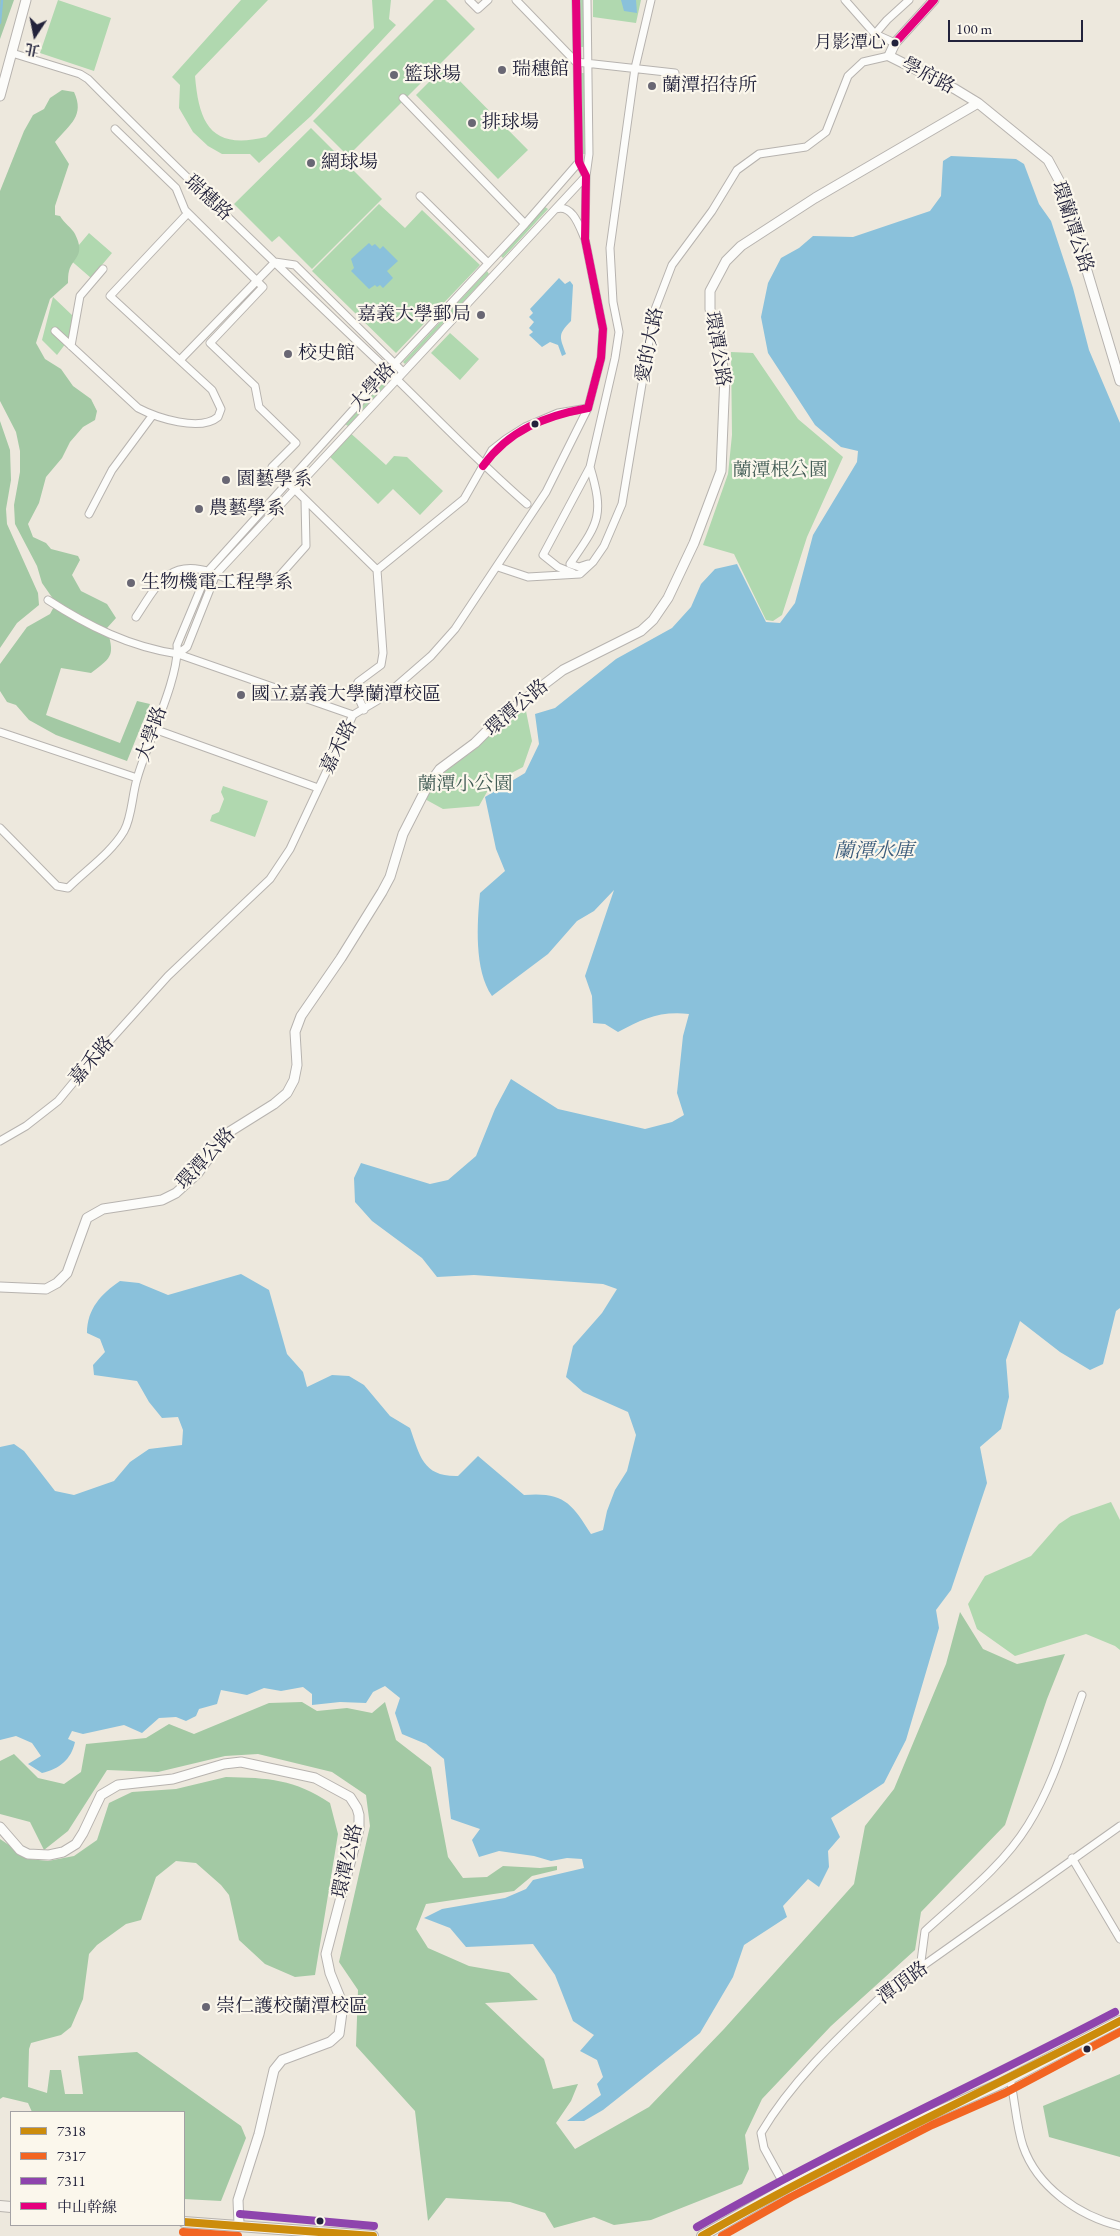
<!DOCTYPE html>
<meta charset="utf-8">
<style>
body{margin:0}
#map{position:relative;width:1120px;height:2236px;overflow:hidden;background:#ede8dd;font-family:"EB Garamond","Noto Serif TC",serif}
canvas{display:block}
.legend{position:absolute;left:10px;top:2111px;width:175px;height:115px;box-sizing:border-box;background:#fbf7ec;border:1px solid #a4a2a5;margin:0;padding:6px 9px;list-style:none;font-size:15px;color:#22223b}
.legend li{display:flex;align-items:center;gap:10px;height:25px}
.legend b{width:25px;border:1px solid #a4a2a5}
.north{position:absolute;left:10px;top:10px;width:50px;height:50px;-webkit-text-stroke:4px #fbf7ec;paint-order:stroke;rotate:191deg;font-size:14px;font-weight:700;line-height:20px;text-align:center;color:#22223b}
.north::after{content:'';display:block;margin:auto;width:18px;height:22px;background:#22223b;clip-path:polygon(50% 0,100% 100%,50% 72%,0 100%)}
.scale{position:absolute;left:948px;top:20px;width:135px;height:22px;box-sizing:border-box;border:2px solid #22223b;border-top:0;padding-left:6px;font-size:15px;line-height:18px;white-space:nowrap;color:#22223b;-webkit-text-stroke:4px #fbf7ec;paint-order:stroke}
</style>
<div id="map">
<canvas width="1120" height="2236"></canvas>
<ul class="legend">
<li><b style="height:6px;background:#cc8c0c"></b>7318</li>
<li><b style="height:6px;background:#f26522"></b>7317</li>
<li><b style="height:6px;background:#8e44ad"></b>7311</li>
<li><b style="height:6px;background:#e5007d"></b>中山幹線</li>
</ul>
<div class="north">北</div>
<div class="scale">100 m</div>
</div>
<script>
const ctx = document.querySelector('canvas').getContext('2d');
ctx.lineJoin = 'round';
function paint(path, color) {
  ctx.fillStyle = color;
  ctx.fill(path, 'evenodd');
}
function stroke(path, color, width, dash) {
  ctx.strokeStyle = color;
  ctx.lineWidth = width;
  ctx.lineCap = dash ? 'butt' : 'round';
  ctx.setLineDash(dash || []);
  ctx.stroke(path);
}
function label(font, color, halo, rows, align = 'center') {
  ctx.font = font + ' "EB Garamond","Noto Serif TC",serif';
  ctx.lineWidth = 4.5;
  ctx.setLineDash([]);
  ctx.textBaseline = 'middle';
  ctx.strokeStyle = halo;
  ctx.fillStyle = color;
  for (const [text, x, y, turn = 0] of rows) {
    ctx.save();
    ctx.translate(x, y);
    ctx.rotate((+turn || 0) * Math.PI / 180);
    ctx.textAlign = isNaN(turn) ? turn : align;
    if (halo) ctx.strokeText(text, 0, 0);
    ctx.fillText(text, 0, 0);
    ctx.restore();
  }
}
const green = new Path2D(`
 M58,0l53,18 -17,53 -54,-18z
 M241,0h27l-73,76c4,49 17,74 71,61l108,-109 -2,-28h19l-2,19 7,6 -85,91 -52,47 -9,-9h-28l-14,-8 -15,-14 -14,-24 1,-23 -8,-8z
 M434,0h12l29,29 -127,127 -35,-35z
 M580,0h4v47h-4z
 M593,0h48l-5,23 -43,-6z
 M445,66l83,84 -30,29 -82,-84z
 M581,73h3l1,81h-3z
 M311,128l71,71 -70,70 -33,-33 -7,6 -38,-38z
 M379,204l26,24 17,-18 58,55 -84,88 -84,-82z
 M545,207l3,2 -45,49 -2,-2z
 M89,233l23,20 -21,25 -23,-20z
 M487,271l2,3 -84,90 -2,-2z
 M53,297l20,19 -4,23 -12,16 -15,-15z
 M450,333l29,26 -19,21 -29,-27z
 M731,352l22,1 45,66 45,38 -36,80 -25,78 -9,6 -7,-1 -32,-66 -31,-9 25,-71 4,-39z
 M383,383l3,2 -38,41 -3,-2z
 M347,430l39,35 8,-9 13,1 36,34 -23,24 -27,-26 -15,15 -52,-51z
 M526,711l6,30 -9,26 -31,16 -13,23 -36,3 -20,-11 19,-24 35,-26 30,-30z
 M223,786l45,15 -13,36 -45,-16 2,-6 7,-3 5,-13 -3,-7z
 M1111,1502l9,18v130l-5,-4 -29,-12 -71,22 -38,-27 -9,-25 17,-28 46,-20 28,-32 12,-8z`);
const forest = new Path2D(`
 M0,0h14l-14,39z
 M62,90l12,2c11,24 -4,32 -19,50l14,22 -14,42v9l5,1c4,7 12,12 15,18 11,22 -2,23 -6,37 -1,3 -1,9 -1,12l-18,16 -14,44 9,16 16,10 12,17 18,13 6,12 -2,9 -12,7 -13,15 -8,16 -16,19 -7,26 -11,21 5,13 13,6 5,6 27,7 2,4 -8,15 9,16 26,13 9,14 -9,10c7,27 7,28 -16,45l-30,-5 -15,47 74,28 17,-42 13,3 -23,57 -71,-26 -27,-15 -13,-15 -9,-3 -7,-11v-27l27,-37 23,-13 6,-11 -14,-20 -5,-17 -22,-42 -1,-19 6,-33v-21l-4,-19 -16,-31v-210l24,-60 9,-16 11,-6 6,-11z
 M0,421l10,29 1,30 -5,29 1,15 31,69 1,12 -22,18 -17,25z
 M960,1612l23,37 34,15 48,-10 -18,45 -42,126 -84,87 -6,38 -84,76 -69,73 -17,36 4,34 -7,15 -91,36 -37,5 -20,-8 -40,11 -9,-15 -35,-11 -64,-4 -18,23 -13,-110 -59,-65 2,-56 -19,-28 31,-136 -4,-31 -34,-23 -74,-18 -33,2 -67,16 -51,-2 -39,61 -24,19 -14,-28 -30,-8v-53l14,-7 24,24 26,6 17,-12 5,-28 60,-6 23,-14 25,10 75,-31 33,-1 15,9 30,-3 25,5 13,-11 11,38 35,27 17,90 15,21 24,-1 16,-11 37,2 17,-2v4l-25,6 -18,15 -88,13 -10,25 12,19 41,18 40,7 29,27 -53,3 59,56 9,30 25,-5 -7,17 -15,22 19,26 74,-42 75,-78 130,-145 11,-58 29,-37 52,-125z
 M226,1777c43,1 68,2 104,26l8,31 -23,141 -20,2 -30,-13 -26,-24 -10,-45 -8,-10 -25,-22 -20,-2 -20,16 -15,43 -15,4 -29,21 -8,9 -6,45 -12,28 -10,8 -30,8 -2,6 -1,38 19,6 3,-23h11l4,24h18l-5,-38 59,-4 104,74 5,12 -25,63 -37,-2v-87h-152l-4,-9 -25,-6 -3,2v-260l30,20 18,2 26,-5 23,-16 12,-37 23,-11 44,-3z
 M1120,2074v83l-71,-20 -6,-31z`);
const water = new Path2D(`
 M621,0h15l1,13 -13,-2z
 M951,156l65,3 8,5 15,40 12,17 22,67 16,62 31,73v885l-4,3 -13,53 -13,6 -30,-18 -40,-31 -14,39 3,37 -8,32 -21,18 7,36 -36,107 -15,20 3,18 -33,112 -22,43 -53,35 9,19 -12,14 1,16 -10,20 -11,-8 -25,27 4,11 -43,28 -11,32 -33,56 -97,77 -19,11h-17l34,-26 -4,-11 6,-7 -6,-17 -17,-9 14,-16 -21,-14 -18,-46 -22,-31 -67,3 -16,-19 -26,-10 18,-9 63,-11 21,-9 7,-9 51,-12 -2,-9 -15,-1 -16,3 -17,-5 -35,-5 -20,6 -7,-17 8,-11 -29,-10 -7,-60 -18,-15 -24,-10 -7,-21 5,-15 -15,-12 -12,6 -7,11 -26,-1 -28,3v-11l-9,-7 -22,4 -17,-3 -17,7 -26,-5 -4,14 -18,5 -3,7 -10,5 -10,-4 -17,1 -17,15 -18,-8 -41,9 -11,-3 -4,8 7,3c-4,18 -16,27 -33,31l-14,-9 13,-8 -9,-13 -16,-7 -16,4v-293l14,-3 10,7 31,40 19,4 40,-14 16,-19 19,-13 33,-4 1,-15 -5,-13 -16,1 -13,-16 -12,-21 -43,-6 -1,-10 12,-13 -5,-13 -13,-6c0,-24 14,-39 33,-52l19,2 29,12 73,-21 28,16 18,64 16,18 4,15 25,-12 17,1 15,9 26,31 20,12c10,28 13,49 48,48l20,-20 46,39c39,-3 47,7 67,39l12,-4 4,-19 8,-21 12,-19 9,-36 -8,-23 -45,-20 -17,-15 7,-31 29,-33 15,-24 -14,-5 -129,-9 -37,2 -15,-19 -50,-37 -17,-19 -1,-24 7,-15 69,21 18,-4 28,-24 19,-47 16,-30 47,30 87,20 27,-7 12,-7 -7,-22 6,-57 6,-22c-30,-3 -46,5 -71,18l-13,-8 -12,-1 -1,-27 -7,-20 29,-86 -20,21 -17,10 -29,33 -56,42c-18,-26 -15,-73 -12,-103l25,-22 -9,-22 -11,-52 40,-24 14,-29 -4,-30 20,-6 61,-49 56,-31 19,-21 10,-23 14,-15 22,-5 29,58 14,1 15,-20 18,-68 44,-73 1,-11 -17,-4 -26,-22 -47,-72 -7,-36 7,-34 13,-25 18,-10 14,-12 40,1 77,-26 11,-15 2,-35z
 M369,243l3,3 3,-2 5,5 3,-3 15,15 -11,10 6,7 -10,10 -3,-3 -3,2 -2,-2 -6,4 -18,-18 3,-3 -3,-9z
 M559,278l6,6 5,-3 3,4 -2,36c-14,14 -11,16 -5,33l-4,2 -4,-11 -8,-3 -8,5 -13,-12 4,-3 -4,-4 5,-6 -5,-5 4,-4 -3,-4z`);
const stream = new Path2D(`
 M0,23l2,-23`);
const minor = new Path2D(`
 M469,0l9,9 10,-9
 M516,0l60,62 99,11
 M845,0l30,34 20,9
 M875,34l12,-14 22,-20
 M12,53l68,21 8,5c95,96 193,190 291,283 49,47 96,97 148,142
 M403,98l122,126
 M115,129l61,59 9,22 78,77 -53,56 45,43 4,21 37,36 -24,24 105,103 87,-71 28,-49 14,-11 19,-12 33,-14 30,-5
 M420,196l68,67
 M556,209c16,-5 23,16 28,28
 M55,331l83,77c19,10 62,24 80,9l3,-8 -9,-19 -102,-94 78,-83
 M71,346l9,-50 23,-27
 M180,360l95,-98 20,3 108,107
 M89,514l23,-44 40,-54
 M588,564l-9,3 -9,-3c28,-41 35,-47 20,-97
 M498,567l30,10 52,-3 13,-12 11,-16 18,-42 32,-192 18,-47 40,-54 25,-41 22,-16 47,-7 20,-15 22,-56 15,-14 26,-6
 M573,573l-15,-6 -15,-12 47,-88 25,-109 4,-26 -6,-30 -3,-54 25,-180 16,-68
 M48,600c40,26 82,47 130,54l175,61
 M136,617c20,-30 32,-59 74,-45 11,4 23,10 34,12 9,1 21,-2 31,-3l31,-35 -1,-46
 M178,654l9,-7 29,-73 370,-398 3,-22 -2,-154
 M364,710l-9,-20 3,-8 23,-17 2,-12 -6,-83
 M154,729l164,59
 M0,732l137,46
 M0,828l57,58 11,2c18,-18 43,-35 56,-57 8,-14 8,-36 13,-52 9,-34 43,-102 40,-134l31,-74 180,-200 137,-147 54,-62 -3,-162
 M0,1141l26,-15 32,-25 29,-35 81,-90 102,-97 20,-30 63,-134 32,-19 46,-40 24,-27 91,-137 42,-84 13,-50 2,-29 -18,-90 1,-63 -7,-14
 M1072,1858l48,81
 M920,1969l5,-38c36,-33 77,-64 103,-106 25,-40 38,-86 54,-130
 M1010,2078c5,22 6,47 13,68 14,41 56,70 97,80
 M786,2188l-22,-40 -3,-15c32,-54 80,-98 125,-141l234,-166`);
const tertiary = new Path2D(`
 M934,0l-39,43 -6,13 66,33 23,14 70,57 13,24 59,197
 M0,96l26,-96
 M0,1287l46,2 11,-6 10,-10 20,-55 16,-9 59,-9 14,-7 22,-20 28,-39 48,-30 13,-11 7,-13 3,-15 -2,-33 6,-16 40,-58 41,-66 8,-15 13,-43 24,-47 13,-18 35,-26 25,-25 63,-48 78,-39 12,-11 15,-22 26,-55 27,-72 4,-95 -15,-67v-18l16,-30 15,-15 74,-48 163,-95
 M0,1827l20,23 8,4 21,1 14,-3 13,-8 7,-11 18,-38 17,-10 55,-6 51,-15 17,-2 74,16 35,19 7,11 2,7v14l-33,125 4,19 13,32 -4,29 -9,8 -48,18 -8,10 -15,64 -21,66 1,24`);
const secondary = new Path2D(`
 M0,2206l11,1
 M184,2222l189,14
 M702,2236l84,-48 142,-72 72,-32 120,-63`);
const bus1 = new Path2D(`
 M184,2222l189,14
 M702,2236c136,-78 279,-142 418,-215`);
const bus2 = new Path2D(`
 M183,2232l55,4
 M722,2236l69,-39 141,-72 73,-32 115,-61`);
const bus3 = new Path2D(`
 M240,2214l134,12
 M697,2227c136,-78 279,-142 418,-215`);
const bus4 = new Path2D(`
 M576,0l3,162 7,14 -1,63 18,90 -2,29 -13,50
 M895,43l39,-43
 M483,466c26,-36 62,-50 105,-58`);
const markers = [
 [895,43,4.5,"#22223b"],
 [502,70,5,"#696774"],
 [394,75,5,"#696774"],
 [652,86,5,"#696774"],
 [472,123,5,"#696774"],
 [311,163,5,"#696774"],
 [481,315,5,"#696774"],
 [288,354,5,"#696774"],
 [535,424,4.5,"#22223b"],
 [226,480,5,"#696774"],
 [199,509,5,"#696774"],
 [131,583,5,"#696774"],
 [241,695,5,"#696774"],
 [206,2007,5,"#696774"],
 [1087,2049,4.5,"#22223b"],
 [320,2221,4.5,"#22223b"]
];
const busNames = [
 ["月影潭心",886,43]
];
const poiNames = [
 ["瑞穗館",512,70],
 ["籃球場",404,75],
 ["蘭潭招待所",662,86],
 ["排球場",482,123],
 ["網球場",321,163],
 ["嘉義大學郵局",471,315,"right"],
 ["校史館",298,354],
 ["園藝學系",236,480],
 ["農藝學系",209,509],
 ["生物機電工程學系",141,583],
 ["國立嘉義大學蘭潭校區",251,695],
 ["崇仁護校蘭潭校區",216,2007]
];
const streetNames = [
 ["學府路",928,76,27],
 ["瑞穗路",208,198,43],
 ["環蘭潭公路",1072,227,72],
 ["愛的大路",650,345,-79],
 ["環潭公路",717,349,81],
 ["大學路",373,387,-48],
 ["環潭公路",517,708,-40],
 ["大學路",152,734,-71],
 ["嘉禾路",339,747,-63],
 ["嘉禾路",92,1061,-49],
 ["環潭公路",206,1159,-47],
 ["環潭公路",348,1861,-77],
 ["潭頂路",903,1983,-36]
];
const parkNames = [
 ["蘭潭根公園",780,471],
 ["蘭潭小公園",465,785]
];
const waterNames = [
 ["蘭潭水庫",874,852]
];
paint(green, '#b0d8af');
paint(forest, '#a3c9a4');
paint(water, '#8ac1db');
stroke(stream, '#8ac1db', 2.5);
stroke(minor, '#b7b3af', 9);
stroke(tertiary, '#b7b3af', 11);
stroke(secondary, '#b7b3af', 12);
stroke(minor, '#fcfcfa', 7);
stroke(tertiary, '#fcfcfa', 9);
stroke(secondary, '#f5f1eb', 10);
stroke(bus1, '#cc8c0c', 8);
stroke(bus2, '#f26522', 8);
stroke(bus3, '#8e44ad', 8);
stroke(bus4, '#e5007d', 8);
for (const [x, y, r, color] of markers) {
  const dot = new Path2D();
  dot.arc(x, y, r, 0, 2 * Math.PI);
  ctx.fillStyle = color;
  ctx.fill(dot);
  stroke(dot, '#fbf7ec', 2);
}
label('18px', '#22223b', '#fbf7ec', busNames, 'right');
label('19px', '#22223b', '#fbf7ec', poiNames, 'left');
label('19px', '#22223b', '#fbf7ec', streetNames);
label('19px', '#435d56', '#fbf7ec', parkNames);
label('italic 20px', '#3a5b7b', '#fbf7ec', waterNames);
</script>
